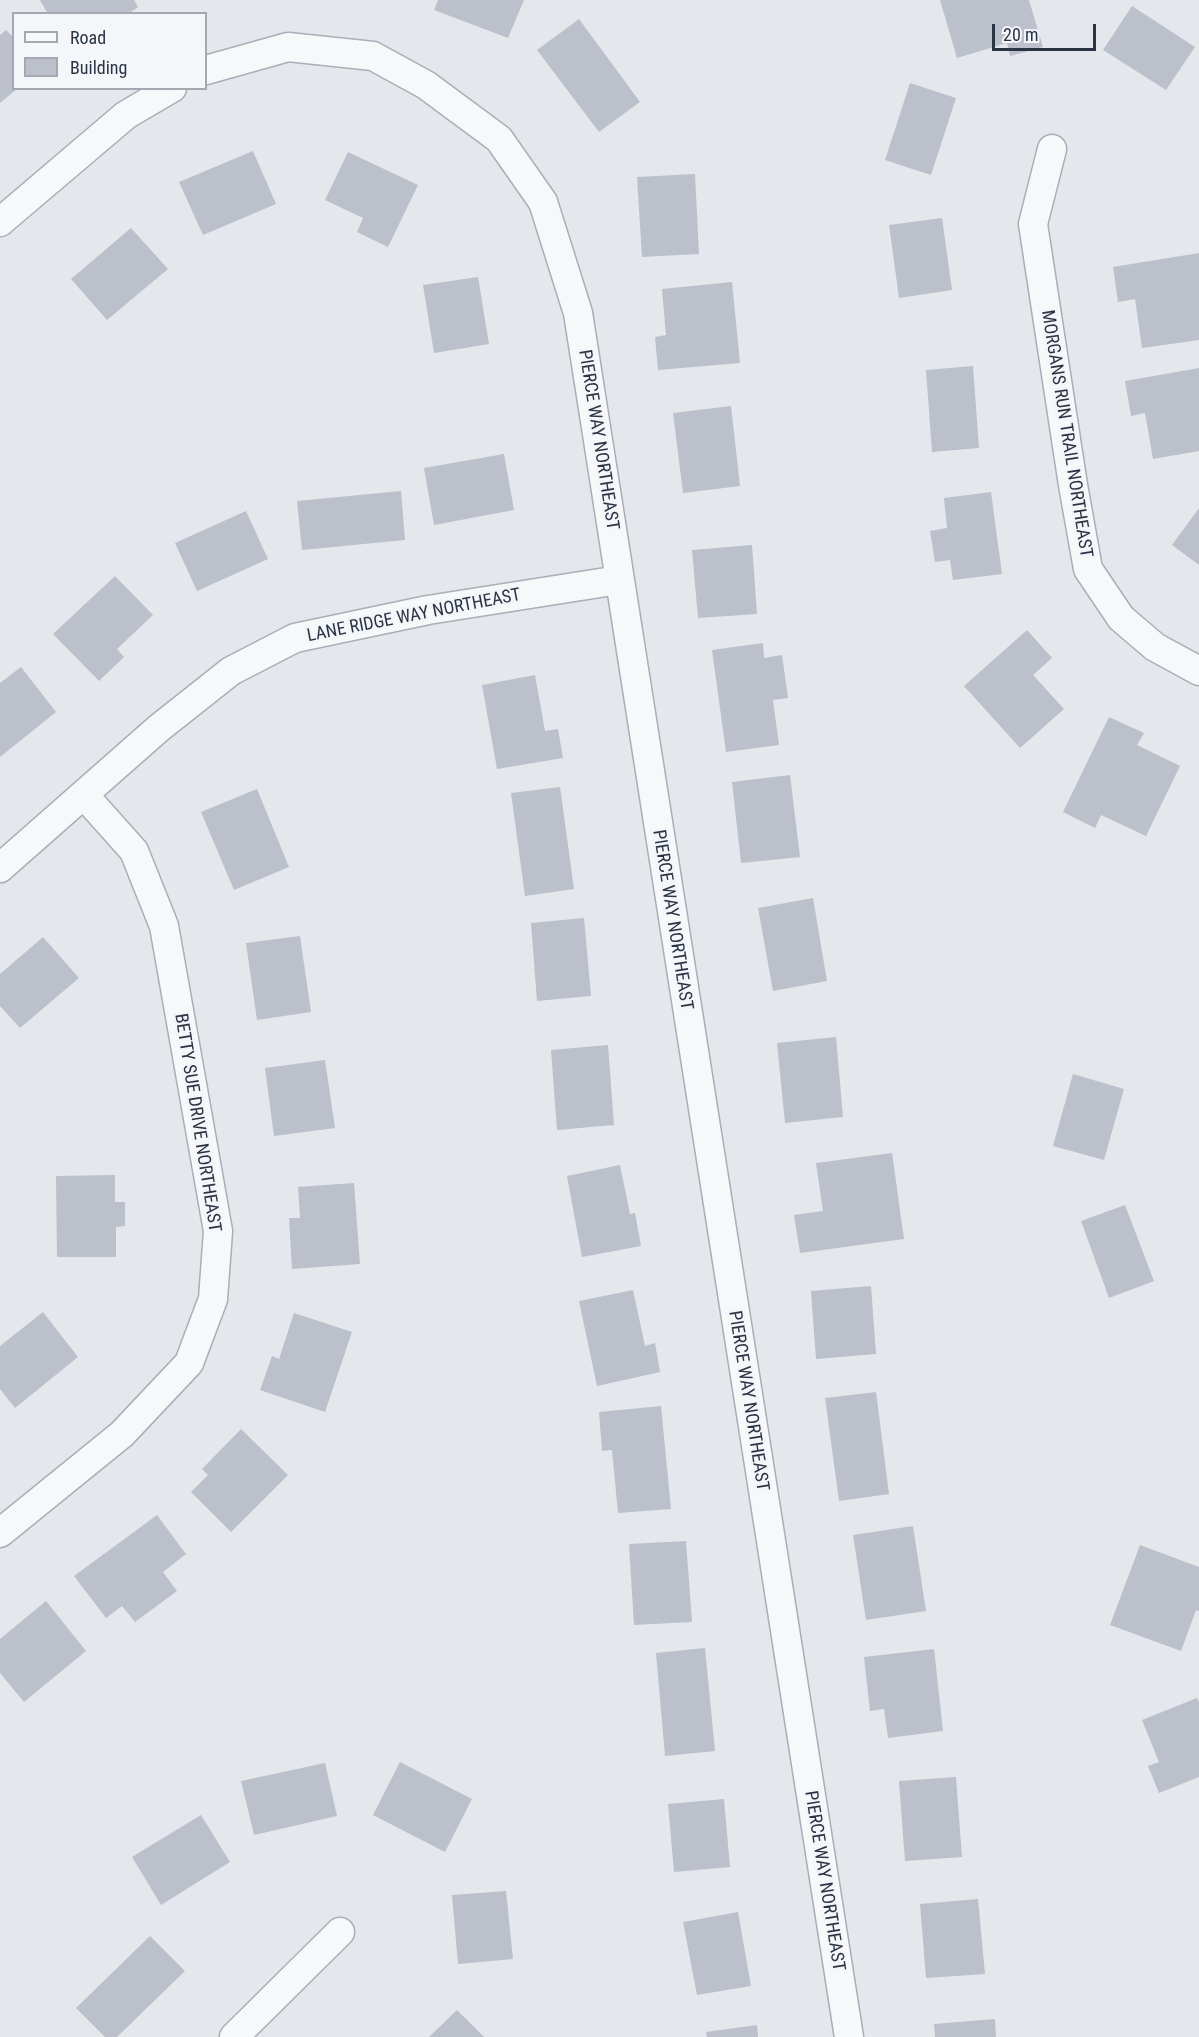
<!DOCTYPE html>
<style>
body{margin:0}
#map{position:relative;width:1199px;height:2037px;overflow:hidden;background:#e4e7ec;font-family:"Roboto Condensed",sans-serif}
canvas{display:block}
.legend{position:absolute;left:12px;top:12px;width:195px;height:78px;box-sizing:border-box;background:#f4f6f9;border:2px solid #a4a8b1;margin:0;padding:8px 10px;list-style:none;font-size:18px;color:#2b3445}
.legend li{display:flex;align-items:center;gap:12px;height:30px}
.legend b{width:30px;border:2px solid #a4a8b1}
.scale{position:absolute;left:992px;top:24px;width:104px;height:27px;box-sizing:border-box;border:3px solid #2b3445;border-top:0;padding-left:8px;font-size:18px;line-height:21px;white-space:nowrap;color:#2b3445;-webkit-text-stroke:4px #f4f6f9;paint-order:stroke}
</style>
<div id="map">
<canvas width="1199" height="2037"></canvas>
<ul class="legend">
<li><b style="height:8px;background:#f7f8fa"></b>Road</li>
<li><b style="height:16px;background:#bbc0ca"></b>Building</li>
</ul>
<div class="scale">20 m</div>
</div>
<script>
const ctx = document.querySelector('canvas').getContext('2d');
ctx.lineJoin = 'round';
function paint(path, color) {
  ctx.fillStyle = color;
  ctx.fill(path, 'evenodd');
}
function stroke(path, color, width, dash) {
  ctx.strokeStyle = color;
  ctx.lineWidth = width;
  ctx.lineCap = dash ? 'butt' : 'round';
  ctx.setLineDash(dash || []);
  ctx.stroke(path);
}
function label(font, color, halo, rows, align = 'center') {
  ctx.font = font + ' "Roboto Condensed",sans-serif';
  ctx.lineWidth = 6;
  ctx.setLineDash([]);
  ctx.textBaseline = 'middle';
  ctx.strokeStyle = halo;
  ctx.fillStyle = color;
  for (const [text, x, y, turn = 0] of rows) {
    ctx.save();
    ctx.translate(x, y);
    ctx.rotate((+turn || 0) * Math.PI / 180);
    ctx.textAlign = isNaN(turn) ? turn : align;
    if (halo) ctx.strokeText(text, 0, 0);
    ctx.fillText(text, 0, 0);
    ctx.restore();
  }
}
const building = new Path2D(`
 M40,0h94l4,7 -10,7h-80z
 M438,0h86l-16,38 -74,-28z
 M940,0h89l14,47 -33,9 -3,-13 -50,15z
 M1132,6l63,41 -29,43 -63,-40z
 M579,19l61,83 -41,30 -62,-82z
 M6,30l8,8v50h4l-18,15v-68z
 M910,83l46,15 -25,77 -46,-15z
 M253,151l23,53 -73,31 -24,-53z
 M348,152l70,33 -30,62 -31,-15 6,-14 -38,-18z
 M695,174l4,80 -57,3 -5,-80z
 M942,218l10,72 -53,8 -10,-73z
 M131,228l37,41 -61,51 -36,-41z
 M1199,253v87l-57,8 -7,-49 -17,3 -5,-35z
 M478,277l11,67 -55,9 -11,-68z
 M732,282l8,81 -82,7 -3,-33 11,-2 -4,-46z
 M973,366l6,82 -47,4 -6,-82z
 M1199,368v83l-46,8 -8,-46 -14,3 -6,-35z
 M731,406l9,80 -57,7 -10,-80z
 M504,454l10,56 -80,15 -10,-57z
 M401,491l4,49 -103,10 -5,-49z
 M991,492l11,82 -49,6 -3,-20 -15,2 -5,-31 17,-3 -3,-30z
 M1199,508v57l-27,-20z
 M246,511l22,48 -71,32 -22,-48z
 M752,545l5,69 -59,4 -6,-68z
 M115,576l38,39 -36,34 7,8 -25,24 -46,-47z
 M1027,630l25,28 -19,17 31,34 -44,39 -56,-62z
 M763,643l1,15 18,-3 6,43 -15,2 6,45 -53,7 -14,-102z
 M21,667l35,45 -56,45v-74z
 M535,675l10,56 13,-2 5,29 -66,11 -15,-84z
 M1109,717l35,16 -7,12 43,21 -34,70 -45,-21 -6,13 -32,-16z
 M790,775l10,82 -59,6 -9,-81z
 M560,787l14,102 -49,7 -14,-103z
 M257,789l32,78 -55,23 -33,-78z
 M813,898l14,83 -54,10 -15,-83z
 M584,918l7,78 -54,5 -6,-78z
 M300,936l11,76 -54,8 -11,-77z
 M43,937l36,41 -59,50 -20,-22v-32z
 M836,1037l7,80 -58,6 -8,-80z
 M608,1045l6,80 -57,5 -6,-80z
 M325,1060l10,68 -61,8 -9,-68z
 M1073,1074l51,15 -20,71 -51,-14z
 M892,1153l12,86 -104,14 -6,-38 29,-4 -7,-48z
 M620,1165l10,49 5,-1 6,33 -59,11 -15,-81z
 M115,1175v27h10v24l-9,1v30h-59l-1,-81z
 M354,1183l6,81 -68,5 -3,-51h11l-2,-31z
 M1125,1205l29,76 -45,17 -28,-77z
 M871,1286l5,68 -60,5 -5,-68z
 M633,1290l12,56 10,-3 5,29 -63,14 -18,-85z
 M43,1312l35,45 -63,51 -15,-19v-43z
 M294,1313l58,19 -27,80 -65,-22 12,-34 7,3z
 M876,1392l13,102 -50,7 -14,-103z
 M661,1406l10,103 -53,4 -6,-63 -10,1 -3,-39z
 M241,1429l47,46 -57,57 -40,-40 17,-17 -6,-6z
 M157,1515l29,39 -23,18 14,19 -42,31 -13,-16 -16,12 -32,-42z
 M913,1526l13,85 -60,9 -13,-85z
 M686,1541l6,81 -58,3 -5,-81z
 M1140,1545l59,22v44l-3,-1 -15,41 -71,-26z
 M46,1601l40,50 -62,51 -24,-29v-34z
 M705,1648l10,103 -50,5 -9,-103z
 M934,1649l9,82 -55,7 -4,-29 -14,2 -6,-54z
 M1197,1698l2,4v75l-40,16 -11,-27 11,-4 -17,-42z
 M400,1762l72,37 -27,53 -72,-37z
 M325,1763l12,53 -83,19 -13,-54z
 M956,1777l6,80 -57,4 -6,-80z
 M724,1799l6,68 -56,5 -6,-68z
 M201,1815l29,47 -69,43 -29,-48z
 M506,1891l7,68 -55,5 -6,-69z
 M978,1899l7,75 -59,4 -6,-74z
 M738,1912l13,74 -54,9 -14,-73z
 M150,1936l35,35 -68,66h-12l-29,-29z
 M457,2010l27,27h-55z
 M995,2019l1,18h-61l-1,-13z
 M757,2025l1,12h-51l-1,-5z`);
const street = new Path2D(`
 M206,70l82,-23 85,9 53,29 73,54 44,63 35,111 271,1724
 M1052,149l-19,75 40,261 15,84 33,49 34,29 44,24
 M0,222l126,-107 46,-27
 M0,868l159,-140 72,-57 64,-33 133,-28 191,-30
 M0,1533l122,-99 67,-71 24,-64 5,-68 -54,-305 -30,-75 -50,-56
 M234,2037l106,-105`);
const streetNames = [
 ["MORGANS RUN TRAIL NORTHEAST",1066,434,81],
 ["PIERCE WAY NORTHEAST",598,440,81],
 ["LANE RIDGE WAY NORTHEAST",414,616,-11],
 ["PIERCE WAY NORTHEAST",672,920,81],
 ["BETTY SUE DRIVE NORTHEAST",197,1123,81],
 ["PIERCE WAY NORTHEAST",748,1401,81],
 ["PIERCE WAY NORTHEAST",824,1881,81]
];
paint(building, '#bbc0ca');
stroke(street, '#a9aeb7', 31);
stroke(street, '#f7f8fa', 28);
label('18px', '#2b3445', '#f4f6f9', streetNames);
</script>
